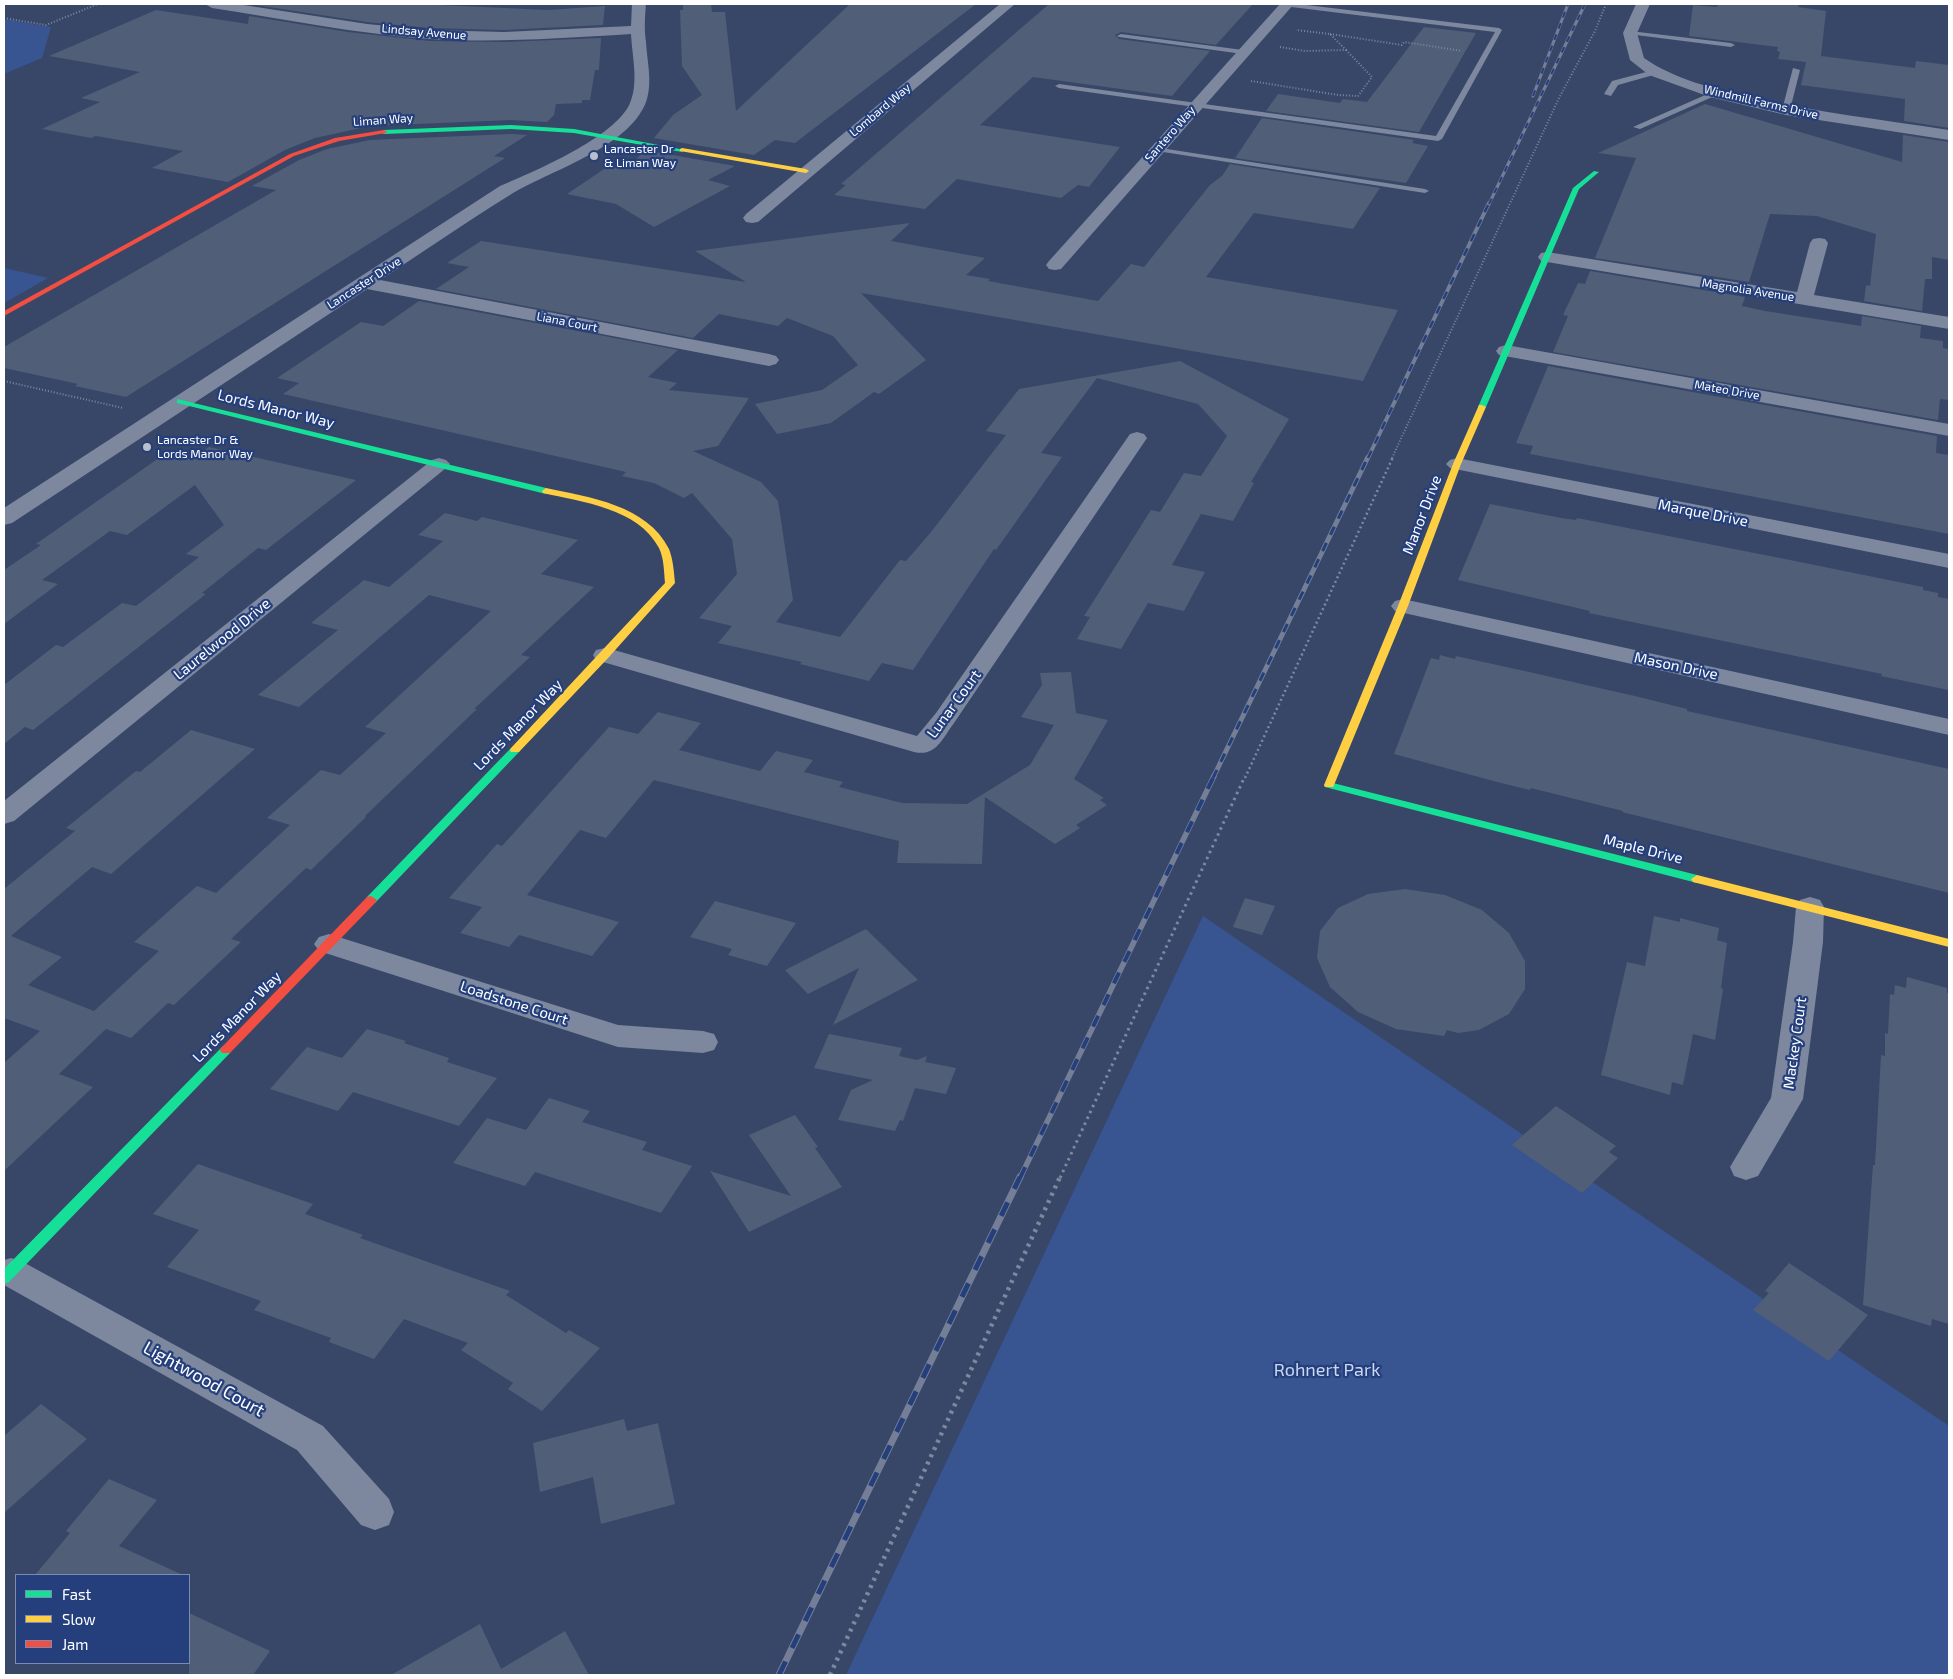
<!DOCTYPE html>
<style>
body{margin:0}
#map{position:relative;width:1953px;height:1679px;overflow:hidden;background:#384768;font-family:"Exo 2",sans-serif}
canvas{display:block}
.frame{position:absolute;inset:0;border:5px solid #fff;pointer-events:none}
.legend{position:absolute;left:15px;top:1574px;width:175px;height:90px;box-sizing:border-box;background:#243f7c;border:1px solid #7c8cb0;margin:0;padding:6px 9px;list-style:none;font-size:15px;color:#fff}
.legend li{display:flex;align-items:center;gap:10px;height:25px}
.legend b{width:25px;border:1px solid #7c8cb0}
</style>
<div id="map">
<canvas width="1953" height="1679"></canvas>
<div class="frame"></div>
<ul class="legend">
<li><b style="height:6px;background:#16e098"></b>Fast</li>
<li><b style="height:6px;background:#ffcf43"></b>Slow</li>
<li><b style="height:6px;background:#f24e42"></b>Jam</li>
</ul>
</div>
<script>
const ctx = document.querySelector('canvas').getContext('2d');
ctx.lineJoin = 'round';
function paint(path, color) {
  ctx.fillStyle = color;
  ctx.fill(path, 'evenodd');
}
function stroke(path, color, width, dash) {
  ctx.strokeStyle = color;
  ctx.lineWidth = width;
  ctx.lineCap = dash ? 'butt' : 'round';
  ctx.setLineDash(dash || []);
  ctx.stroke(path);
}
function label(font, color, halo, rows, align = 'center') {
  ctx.font = font + ' "Exo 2",sans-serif';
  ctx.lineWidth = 4.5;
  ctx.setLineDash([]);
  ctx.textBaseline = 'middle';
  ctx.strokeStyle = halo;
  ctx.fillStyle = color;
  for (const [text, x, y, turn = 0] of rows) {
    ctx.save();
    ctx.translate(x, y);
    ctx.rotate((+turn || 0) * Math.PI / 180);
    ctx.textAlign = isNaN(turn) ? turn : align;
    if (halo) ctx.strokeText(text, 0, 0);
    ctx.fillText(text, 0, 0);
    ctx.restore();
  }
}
const green = new Path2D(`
 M4,19l47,8 -9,31 -38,16z
 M4,268l44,10 -44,25z
 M1203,916l746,510v249h-1103z`);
const building = new Path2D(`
 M249,4h166l134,6 56,-4 -2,19 -99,5 -75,-2 -62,-6z
 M683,4h28l1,8h13l11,99 114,-107h126l-181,139 -20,-3 -21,15 -100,-17 19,-23 29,-20 -20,-29 -2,-56h3z
 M1049,4h204l-37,41 -95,-13 -6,3 4,4 91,12 -38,45 -139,-19 -53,48 140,22 -31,40 -11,-2 -17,13 -104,-19 -32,30 -91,-14 12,-10 -5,-1z
 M1718,4h81l-1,3 28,4 -5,45 94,12 1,-7 33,4v63l-45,-7 1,-22 -104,-14 5,-23 -28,-3 2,-7 -3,-1 1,-4 -89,-11 4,-31 24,2z
 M156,10l92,14 1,-8 99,16 82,9 75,1 96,-4 -2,32h-4l-5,30h-8v3l-26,1 -2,11 -7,7 -36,-2 -141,6 -55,12 -30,12 -57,32 -76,-14 31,-17 -87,-15 -5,2 -49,-9 58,-27 -19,-4 59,-26 -91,-16z
 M1424,27l52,6 -57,99 -153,-21 12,-17 62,9 3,-4 24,3z
 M1705,104l197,58 1,-27 46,7v118l-17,-3v22h-7l-3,32 -58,-10 2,-16 4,1 6,-52 -59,-18 -47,-2 -21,68 -154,-24 41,-100 -38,-5z
 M1262,118l152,22 -2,3 16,3 -22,37 -171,-25z
 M511,134l16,1 -33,21 11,2 -379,239 -51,-11 3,-2 -74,-16v-21l272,-157 -24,-4 47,-26 28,-11 43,-9z
 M644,150l91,16 -27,14 22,6 -76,41 -38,-23 -49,-10 43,-29 19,3z
 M1230,164l150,24 -27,41 -99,-16 -48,64 192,33 -35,71 -502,-88 65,67 -47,34 -5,-2 -43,31 -54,11 -22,-30 67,-14 36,-25 -25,-29 -46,-18 -9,8 -59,-12 -26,24 -257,-49 33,-22 -22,-4 34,-22 265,41 -51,-31 215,-28 -19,18 94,17 -19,17 24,4 -2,2 110,20 33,-37 13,3 66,-82 12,-9z
 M1590,271l155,26 -3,9 23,5 96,15 1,-10 59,10 -1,12 23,3v7l6,1v51l-9,-1 -2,21 -385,-68 15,-36 -5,-1 15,-32 7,1z
 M419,301l259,49 -30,27 29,6 -8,7 80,8 -31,48 -25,5 68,31 17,19 15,99 -17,22 64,15 60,-77 6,1 25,-29 75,-97 -20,-4 33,-42 161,-28 109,58 -38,63 3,1 -21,38 -32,-7 -29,51 33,7 -21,39 -36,-8 -27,46 -44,-10 13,-22 -6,-1 67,-106 9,2 24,-39 17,3 26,-40 -29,-32 -101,-26 -56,75 21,4 -66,93 -2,-1 -81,121 -31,-7 -13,18 -69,-17 2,-2 -84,-19 14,-17 -33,-8 38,-44 -5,-35 -40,-46 -8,5 -30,-15 -32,-7 4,-4 -343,-78 16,-11 -22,-5 84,-56 22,4z
 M1548,366l389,70 -1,17 13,2v79l-419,-80 3,-8 -17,-3z
 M209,447l147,33 -90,70 -8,-2 -56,45 4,1 -173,136 -8,-3 -21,17v-59l52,-40 7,2 59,-44 14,3 63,-49 -13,-3 38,-29 -29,-40 -68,50 -17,-4 -68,49 16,4 -54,40v-54l37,-25 -5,-1 130,-91 26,6z
 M1490,504l71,14 15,2 1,-2 218,43 128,26v3l15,3v4l11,2 -1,91 -67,-14 1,-2 -293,-61 1,-2 -132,-31z
 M445,513l32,8 5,-4 96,23 -37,34 53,13 -73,68 9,2 -56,52h3l-112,107 1,1 -55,53 -5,-2 -75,71 10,3 -67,63 -6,-2 -37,35 -25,-9 -47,45 34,13 -89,84v-108l36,-32 -36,-13v-129l71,-58 -9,-3 70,-57 4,1 51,-42 64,19 -144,125 -19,-7 -81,69 51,21 -34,28 66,26 65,-60 -25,-9 63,-56 19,7 74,-68 -23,-7 54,-48 19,5 46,-42 -21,-6 126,-116 -62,-16 -130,112 -41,-12 80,-65 -27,-7 53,-43 25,7 54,-46 -25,-6z
 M1440,655l15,4 1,-3 73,16 110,25 48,12v2l262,58v124l-327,-81 1,-1 -92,-23 -1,2 -29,-7 -107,-29 37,-96 8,2z
 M1071,672l5,41 32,7 -34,59 30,19 -4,2 7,5 -31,20 4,3 -25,16 -70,-47 -3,67 -85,-1 2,-22 -245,-61 -48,58 -26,-8 -53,65 92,27 -27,34 -73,-21 -10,12 -49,-14 22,-26 -33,-9 48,-54 5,2 107,-119 29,7 20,-22 43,11 -22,27 81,21 16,-20 37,9 -9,12 39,10 -4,5 63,16 65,1 63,-39 24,-40 -33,-8 21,-32 -2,-12z
 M1405,889l40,6 37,15 27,23 16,28v28l-16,25 -30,16 -21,3 -11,-3 -3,6 -48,-7 -38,-17 -28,-25 -13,-29 3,-27 18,-23 30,-14z
 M1245,898l30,8 -13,29 -29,-8z
 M715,901l81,22 -29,43 -39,-11 4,-6 -42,-12z
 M1654,916l26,6v-4l39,10 -2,12 10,3 -6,45 2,1 -8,51 -22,-6 -10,51 -11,-3 -2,13 -69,-20 26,-113 18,4z
 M866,929l52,51 -85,45 26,-57 -51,26 -23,-24z
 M1907,977l40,11v5h2v331l-17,-5 -1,7 -68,-21 10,-140h2l6,-110 4,1v-23l3,1 2,-40 4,1 1,-10 11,3z
 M367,1029l39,12 -2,2 45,15 -2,4 50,16 -38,48 -106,-34 -15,19 -68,-22 37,-42 35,11z
 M829,1034l73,14 -3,8 18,4 10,-4 -2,6 31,6 -10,26 -31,-6 -12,33 -3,-1 -5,11 -57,-11 13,-30 22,-10 -59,-12z
 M549,1098l41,13 -8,11 65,20 -5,8 50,16 -31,47 -126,-41 -10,14 -72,-23 34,-45 39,12z
 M1556,1106l60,40 -7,6 9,6 -36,35 -70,-48z
 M795,1115l23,32 -3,1 27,39 -93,45 -39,-61 81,25 -42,-61z
 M198,1164l115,40 -8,10 58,21 -3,3 150,53 -4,4 60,38 3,-3 31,18 -58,63 -34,-22 5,-6 -52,-33 7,-7 -64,-24 -30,40 -45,-17 2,-4 -77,-28 7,-9 -94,-34 32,-37 -46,-16z
 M1789,1263l79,52 -39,46 -76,-51 16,-17 -4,-2z
 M41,1404l46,35 -83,74v-77z
 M624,1419l3,12 31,-8 17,81 -74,20 -8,-47 -53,15 -7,-49z
 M109,1479l48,21 -38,46 64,29h-148l35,-42 -4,-2z
 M189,1613l81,38 -17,24h-64z
 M480,1624l21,45 64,-38 24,44h-198z`);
const pathFar3 = new Path2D(`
 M4,18l42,7 52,-21
 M1330,34l72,11 2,-3 58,9
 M1280,47l25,4 41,-1 -16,-16 -34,-4
 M1251,81l87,14 20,1 14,-19 -26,-27
 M4,381l119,27
 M1392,458l167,-360 36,-67 11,-27`);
const pathFar2 = new Path2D(`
 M1245,778l148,-321`);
const pathFar1 = new Path2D(`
 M1060,1178l185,-402`);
const path = new Path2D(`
 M830,1675l230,-498`);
const lane = new Path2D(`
 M1280,4h18l201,24 3,2 -60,109 -4,2 -379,-53 -4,-2 4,-2 377,52 59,-104 -212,-26z
 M1630,31l101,12 4,2 -4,2 -103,-13 -1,-1z
 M1121,34l122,16 4,2 -4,2 -124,-17 -2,-1z
 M1793,68l7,2 -10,40 -4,2 -4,-2z
 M1654,70h3v4l-39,11 -7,11 -7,-2 8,-13z
 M1712,92l7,2 -79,35 -7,-2z
 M1154,147l271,42 4,2 -4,2 -268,-42h-3z`);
const street = new Path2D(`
 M205,4h32l130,20 62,6 75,2 127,-6 1,-22h14c-1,12 -2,25 0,38 1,19 7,41 0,60 -17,46 -98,69 -136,93 -44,27 -87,57 -130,85l389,74 7,2 3,4 -3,4 -7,2 -402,-77 -355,234 -8,2v-17l496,-322c33,-14 116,-49 130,-83 9,-21 2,-47 1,-69 -67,4 -134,9 -201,5 -73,-5 -146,-20 -218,-31z
 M1000,4h15l-257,218 -6,1 -6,-1 -3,-4 3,-4z
 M1280,4h14l-233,265 -6,1 -6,-1 -3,-4 3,-4z
 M1636,4h14l-13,29 7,25c30,21 70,31 106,39 66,15 133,23 199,33v10l-163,-25 -76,-18 -61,-22 -19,-15 -7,-27z
 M1819,238l6,1 3,4 -14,52 135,22v12l-408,-68 -3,-4 3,-4 6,-1 250,40 13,-49 3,-4z
 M1506,345l443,79v12l-450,-81 -3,-4 3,-4z
 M1137,432l7,2 3,4 -193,285c-12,16 -18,34 -40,29l-318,-92 -3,-5 3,-5 9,-2 9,2 303,86 19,-23 194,-279z
 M439,458l7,2 4,4 -4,4 -432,353 -10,3v-23l428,-341z
 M1457,458l492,96v14l-499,-100 -4,-4 4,-4z
 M1403,599l546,120v16l-554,-124 -4,-5 4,-5z
 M1810,897l10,3 4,7 -1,35 -20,157 -45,77 -12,4 -12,-4 -4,-9 41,-69 22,-156 3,-35 4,-7z
 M329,934l289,91 85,6 11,3 4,8 -4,8 -11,3 -85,-6 -299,-96 -5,-7 5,-7z
 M11,1258l12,4 300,164 66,73 5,13 -5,13 -14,5 -14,-5 -64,-75 -293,-165v-25z`);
const fast = new Path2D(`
 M511,125l63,4 111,21 -3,2 -108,-19 -63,-4 -127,5 -3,-2 3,-2z
 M1594,171l5,1 -20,17 -93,218 -4,2h-3l-1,-2 95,-219z
 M177,399l369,89 4,3 -4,3 -369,-91z
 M515,747l4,1 1,2 -1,2 -144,151h-8l-2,-3 2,-3 144,-149z
 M1329,782l368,93 6,4 -6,4 -372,-96 -1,-2z
 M226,1045l4,2 2,3 -2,3 -221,229 -5,2v-15l218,-222z`);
const slow = new Path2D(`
 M682,148l124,21 3,2 -3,2 -126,-22v-2z
 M1479,405h3l4,2 -25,57 -53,142 -74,179 -1,2h-8l-1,-2 74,-179 55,-142z
 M546,488c43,9 101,17 123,61 4,10 5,23 6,34l-66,74 -90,95h-8l-1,-2 1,-2 154,-165c-1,-11 -1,-25 -6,-35 -21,-40 -77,-46 -116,-55l-1,-2z
 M1697,875l252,64v8l-256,-65 -2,-3z`);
const jam = new Path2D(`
 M384,130l3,2 -1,1 -47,8 -45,15 -290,160v-5l286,-157 45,-16z
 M371,896l6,4 -2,3 -145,150h-8l-2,-3 2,-3 145,-150z`);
const railFar4 = new Path2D(`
 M1533,96l35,-92
 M1489,204l96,-200`);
const railFar3 = new Path2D(`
 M1368,458l121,-255`);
const railFar2 = new Path2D(`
 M1213,778l155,-321`);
const railFar1 = new Path2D(`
 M1020,1178l194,-402`);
const rail = new Path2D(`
 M779,1675l241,-498`);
const markers = [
 [594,156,5,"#b9bfca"],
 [147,447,5,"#b9bfca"]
];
const farStreetnames = [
 ["Lindsay Avenue",424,32,5],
 ["Windmill Farms Drive",1761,102,13],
 ["Lombard Way",880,110,-40],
 ["Liman Way",383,120,-4],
 ["Santero Way",1170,134,-49],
 ["Lancaster Drive",364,283,-33],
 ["Magnolia Avenue",1748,290,9],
 ["Liana Court",567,322,11],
 ["Mateo Drive",1727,390,10]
];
const farPoinames = [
 ["Lancaster Dr",604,149],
 ["& Liman Way",604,163],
 ["Lancaster Dr &",157,440],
 ["Lords Manor Way",157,454]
];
const streetNames = [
 ["Lords Manor Way",276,409,14],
 ["Marque Drive",1703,513,11],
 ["Manor Drive",1422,515,-69],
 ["Laurelwood Drive",222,639,-39],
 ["Mason Drive",1676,666,12],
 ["Lunar Court",954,704,-54],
 ["Lords Manor Way",518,725,-46],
 ["Maple Drive",1643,849,14],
 ["Loadstone Court",514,1003,18],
 ["Lords Manor Way",237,1017,-46],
 ["Mackey Court",1795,1043,-82]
];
const nearParknames = [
 ["Rohnert Park",1327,1370]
];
const nearStreetnames = [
 ["Lightwood Court",204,1379,29]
];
paint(green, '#385592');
paint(building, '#515e78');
stroke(pathFar3, '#7d889f', 2, [1, 2]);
stroke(pathFar2, '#7d889f', 2.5, [2, 3]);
stroke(pathFar1, '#7d889f', 3, [2.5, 4]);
stroke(path, '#7d889f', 4.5, [3, 5]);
paint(lane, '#7d889f');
paint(street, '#7d889f');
paint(fast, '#16e098');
paint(slow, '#ffcf43');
paint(jam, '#f24e42');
stroke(railFar4, '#747e97', 3);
stroke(railFar3, '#747e97', 4);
stroke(railFar2, '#747e97', 5);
stroke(railFar1, '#747e97', 5.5);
stroke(rail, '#747e97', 7);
stroke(railFar4, '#243f7c', 2, [6]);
stroke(railFar3, '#243f7c', 2.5, [8]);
stroke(railFar2, '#243f7c', 3, [9]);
stroke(railFar1, '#243f7c', 4, [12]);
stroke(rail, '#243f7c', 5, [15]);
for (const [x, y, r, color] of markers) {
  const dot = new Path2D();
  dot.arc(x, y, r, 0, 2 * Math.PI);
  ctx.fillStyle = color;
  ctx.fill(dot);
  stroke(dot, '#243f7c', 2);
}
label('12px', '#fff', '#243f7c', farStreetnames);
label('12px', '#fff', '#243f7c', farPoinames, 'left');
label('15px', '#fff', '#243f7c', streetNames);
label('18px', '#cbd8f4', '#243f7c', nearParknames);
label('18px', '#fff', '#243f7c', nearStreetnames);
</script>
